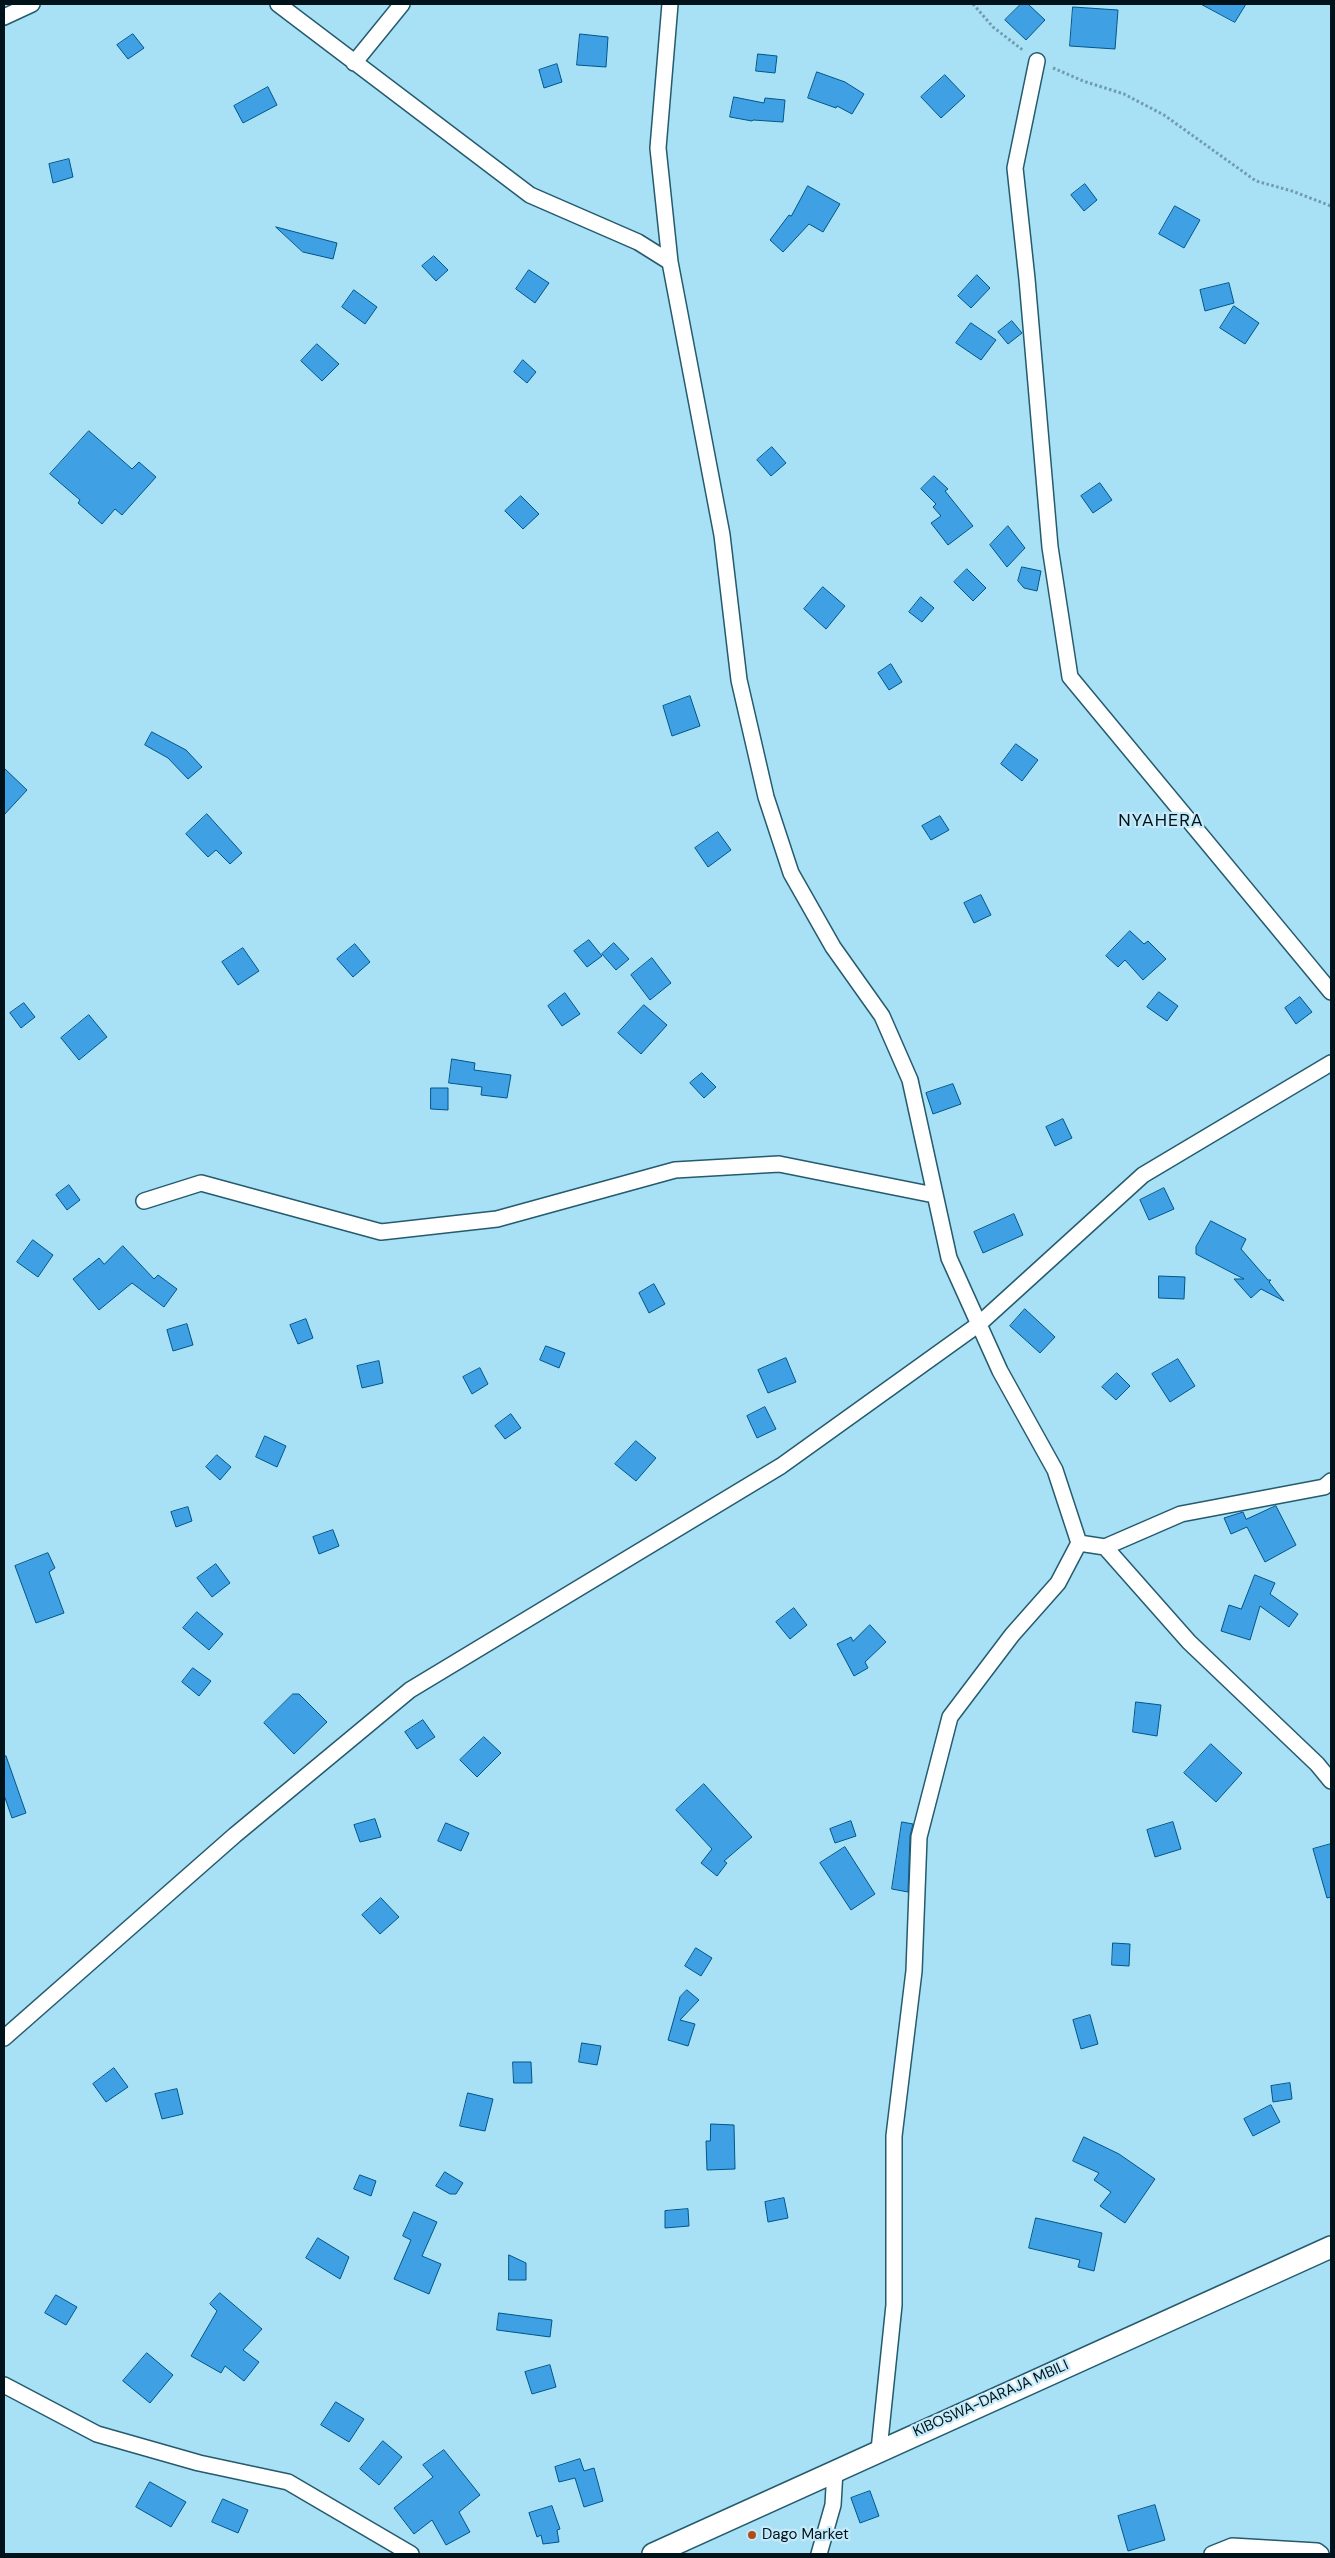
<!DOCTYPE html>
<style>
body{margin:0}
#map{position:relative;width:1335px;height:2558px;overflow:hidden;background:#a8e0f6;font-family:"DM Sans",sans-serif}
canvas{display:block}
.frame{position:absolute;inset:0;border:5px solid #00131a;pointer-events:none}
</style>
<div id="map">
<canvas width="1335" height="2558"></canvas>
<div class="frame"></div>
</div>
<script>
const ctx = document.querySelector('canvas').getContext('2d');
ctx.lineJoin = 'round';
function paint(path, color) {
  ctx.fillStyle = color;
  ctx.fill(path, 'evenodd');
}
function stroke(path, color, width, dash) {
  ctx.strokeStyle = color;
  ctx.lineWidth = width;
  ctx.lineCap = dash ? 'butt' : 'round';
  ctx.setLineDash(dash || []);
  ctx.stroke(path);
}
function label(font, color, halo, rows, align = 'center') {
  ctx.font = font + ' "DM Sans",sans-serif';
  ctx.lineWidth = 4.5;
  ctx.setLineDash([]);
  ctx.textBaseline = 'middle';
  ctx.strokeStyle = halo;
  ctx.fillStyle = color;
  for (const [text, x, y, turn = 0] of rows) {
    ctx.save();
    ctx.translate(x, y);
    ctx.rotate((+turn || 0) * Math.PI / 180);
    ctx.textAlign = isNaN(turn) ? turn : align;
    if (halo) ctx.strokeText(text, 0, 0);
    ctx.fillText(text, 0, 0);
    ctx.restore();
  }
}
const building = new Path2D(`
 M1021,4h7l17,16 -19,20 -21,-20z
 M1201,4h45l-11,18z
 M1073,7l45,3 -3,39 -45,-3z
 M133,34l11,14 -16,11 -11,-14z
 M580,34l28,3 -2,30 -29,-2z
 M758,54l19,2 -2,17 -19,-2z
 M557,64l5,18 -18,6 -5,-18z
 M817,72l28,10 19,12 -12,20 -15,-8 -1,2 -28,-10z
 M945,75l20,21 -24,22 -20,-21z
 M268,87l9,18 -34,18 -9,-17z
 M734,97l30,6 1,-5 20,2 -2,22 -30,-2 -1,1 -22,-4z
 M69,159l4,18 -20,6 -4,-19z
 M1085,184l12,16 -13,11 -13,-16z
 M808,186l32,18 -17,28 -14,-8 -26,28 -13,-12 19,-25 2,1z
 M1175,206l25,14 -16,28 -25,-14z
 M276,227l61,16 -4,16 -30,-7z
 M434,256l14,14 -12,11 -14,-15z
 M529,270l20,13 -14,20 -19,-14z
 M977,275l13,13 -19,20 -13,-12z
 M1229,283l5,20 -29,8 -5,-21z
 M354,290l23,17 -12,17 -23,-17z
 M1234,306l25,17 -14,21 -25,-16z
 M1012,321l10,12 -14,11 -10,-12z
 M971,323l25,17 -15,20 -25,-17z
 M317,344l22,20 -17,17 -21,-20z
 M523,360l13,12 -9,11 -13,-11z
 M89,431l43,38 7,-7 17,15 -34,38 -7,-6 -13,15 -24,-21 2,-3 -30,-26z
 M772,447l14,16 -15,13 -14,-16z
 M934,476l14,13 -3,2 28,35 -25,19 -17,-22 10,-7 -8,-9 3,-3 -15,-15z
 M1100,483l12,17 -19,13 -12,-17z
 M521,496l18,18 -16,15 -18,-18z
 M1008,526l17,22 -18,19 -17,-22z
 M1022,567l19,4 -4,20 -13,-3 -6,-7z
 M967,569l19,19 -13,13 -19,-19z
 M823,587l22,19 -19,23 -22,-20z
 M921,597l13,11 -12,14 -13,-10z
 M891,664l11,18 -13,8 -11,-17z
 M690,696l10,30 -28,10 -9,-30z
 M152,732l34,18 16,17 -14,12 -20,-21 -23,-13z
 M1016,744l22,16 -16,21 -21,-17z
 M4,768l23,22 -23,25z
 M207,814l35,39 -12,11 -14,-14 -8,7 -22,-23z
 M940,816l9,14 -18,10 -9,-14z
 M718,832l13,18 -23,17 -13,-19z
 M981,895l10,20 -17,8 -10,-20z
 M1130,931l14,13 4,-3 18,18 -23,21 -18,-20 -7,7 -12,-11z
 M589,940l13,16 -15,11 -13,-16z
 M614,943l15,16 -13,11 -14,-16z
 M355,944l15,18 -17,15 -16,-18z
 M243,948l16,23 -21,14 -16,-23z
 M652,958l19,25 -21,17 -19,-25z
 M1159,992l19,14 -11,15 -20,-14z
 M565,993l15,21 -18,12 -14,-20z
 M1300,997l12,15 -16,12 -11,-16z
 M24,1003l11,14 -14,11 -11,-15z
 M644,1005l23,20 -26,29 -23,-21z
 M89,1015l18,22 -28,23 -18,-22z
 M452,1059l23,4 -1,7 37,5 -4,23 -26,-3 1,-8 -33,-4z
 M702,1073l14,14 -12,11 -14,-15z
 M953,1084l8,20 -28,10 -7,-21z
 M431,1088h17v22l-17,-1z
 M1063,1119l9,19 -17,8 -9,-19z
 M69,1185l11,15 -13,10 -11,-15z
 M1164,1188l10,21 -25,11 -9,-20z
 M1014,1214l9,21 -40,18 -9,-21z
 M1211,1221l35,18 -5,10 27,31h3l-2,2 15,19 -23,-12 -10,9 -17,-19h10l-48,-25v-7z
 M33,1240l20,15 -15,22 -21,-15z
 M123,1246l31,33 4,-4 19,14 -13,18 -32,-24 -33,27 -26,-31 26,-21 5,6z
 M1159,1276l26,1 -1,22 -25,-1z
 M654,1284l11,20 -16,9 -10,-20z
 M1025,1309l30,28 -15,16 -30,-27z
 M306,1319l7,19 -15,6 -8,-19z
 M187,1324l6,21 -20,6 -6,-21z
 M546,1346l19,7 -6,15 -19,-8z
 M786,1358l10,24 -28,11 -10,-23z
 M1178,1359l17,27 -25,16 -18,-28z
 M379,1361l4,22 -21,5 -5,-22z
 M480,1368l8,16 -16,10 -9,-17z
 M1117,1373l13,13 -14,14 -14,-13z
 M765,1407l11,22 -19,9 -10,-22z
 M511,1414l10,14 -16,11 -10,-13z
 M265,1436l21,10 -9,21 -21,-10z
 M636,1441l20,17 -20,23 -21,-17z
 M217,1455l14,12 -11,13 -14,-13z
 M1276,1506l20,39 -31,17 -18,-35 -16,7 -7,-16 19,-6 3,7z
 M188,1507l4,14 -16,6 -5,-15z
 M333,1530l6,16 -20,8 -6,-17z
 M48,1553l7,15 -6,4 15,41 -28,10 -21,-57z
 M216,1564l14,19 -18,14 -15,-19z
 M1255,1575l20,8 -5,11 28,20 -9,13 -29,-21 -10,34 -29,-9 8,-26 12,4z
 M794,1608l13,17 -17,14 -14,-17z
 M197,1612l26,22 -14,16 -26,-22z
 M870,1625l16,17 -21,20 3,6 -14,8 -17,-32 14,-7 2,4z
 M193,1668l18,13 -12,15 -17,-14z
 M293,1694h6l28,28 -33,32 -30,-31z
 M1136,1702l25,3 -4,31 -24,-4z
 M423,1720l12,17 -18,12 -12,-17z
 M484,1737l17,16 -24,24 -17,-17z
 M1211,1744l31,29 -26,29 -32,-29z
 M6,1756l20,57 -14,5 -8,-23v-38z
 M704,1784l48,53 -28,24 3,2 -10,13 -16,-13 11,-14 -36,-39z
 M375,1819l6,18 -21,5 -6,-17z
 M851,1821l5,15 -21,7 -5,-14z
 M902,1822l11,2 -3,12 -2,56 -16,-3z
 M1173,1822l8,27 -26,8 -8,-27z
 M446,1823l23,10 -8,18 -23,-10z
 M1331,1844v53l-4,1 -14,-49z
 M845,1847l30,47 -24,16 -31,-47z
 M381,1898l18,19 -19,17 -18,-19z
 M1113,1943l17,1 -1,22 -17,-1z
 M696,1948l16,10 -11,18 -16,-10z
 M687,1990l12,10 -19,20 15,4 -7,22 -20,-6 12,-43z
 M1090,2015l8,29 -17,5 -8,-29z
 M582,2043l19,3 -4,19 -18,-3z
 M513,2062h18l1,21h-18z
 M114,2068l14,19 -22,15 -13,-18z
 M1290,2083l2,16 -19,3 -2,-16z
 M177,2089l6,25 -21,5 -7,-25z
 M468,2093l25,6 -8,32 -25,-5z
 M1271,2105l9,17 -27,14 -9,-17z
 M711,2124l23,1 1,44 -28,1 -1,-29h4z
 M1084,2137l35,17 36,25 -30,44 -25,-17 11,-14 -17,-12 5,-7 -26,-12z
 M445,2172l18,11 -7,11h-6l-14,-8z
 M360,2175l16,6 -5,15 -17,-7z
 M784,2198l4,20 -20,4 -3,-20z
 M688,2209l1,17 -24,2v-17z
 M414,2212l23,10 -15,34 19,8 -12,30 -35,-15 17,-39 -8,-4z
 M1036,2218l66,15 -8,38 -16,-4 2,-7 -51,-12z
 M318,2238l31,19 -9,22 -34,-21z
 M509,2255l17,8v17h-17z
 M220,2293l42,36 -19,21 16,12 -15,19 -19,-15 -4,7 -30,-17 26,-45 -7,-7z
 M56,2295l21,12 -11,18 -21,-12z
 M499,2313l53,7 -2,17 -53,-7z
 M147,2353l26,22 -23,28 -27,-22z
 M550,2365l6,22 -24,7 -7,-22z
 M336,2402l28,17 -15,23 -28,-17z
 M383,2441l19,16 -23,28 -19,-16z
 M444,2450l36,45 -21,17 11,20 -24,13 -14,-25 -18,14 -20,-26 39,-31 -10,-12z
 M580,2459l4,12 10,-3 9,33 -19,6 -9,-29 -16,4 -4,-15z
 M150,2482l36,20 -15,25 -35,-20z
 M870,2491l9,25 -19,7 -9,-25z
 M223,2499l25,11 -10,23 -26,-11z
 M1155,2505l10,35 -37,11 -10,-35z
 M552,2506l8,23 -3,1 2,12 -16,2 -2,-9 -4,2 -8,-24z`);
const path = new Path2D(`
 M973,4l20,23 31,24
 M1053,68l30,13 41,13 40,21 92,66 36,10 39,15`);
const street = new Path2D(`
 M278,4l252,191 108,47 32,20
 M670,4l-12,144 12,114 52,273 17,145 27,117 25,76 42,74 49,69 28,64 39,178 51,113 55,99 24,73 -21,40 -46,52 -62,82 -31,120 -5,134 -20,165v169l-15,145
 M4,17l28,-13
 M1037,61l-22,107 12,111 23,268 20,130 261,315
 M354,63l48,-59
 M144,1201l57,-18 180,49 116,-13 178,-49 104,-6 155,31
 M1079,1543l26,4 76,-33 143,-27 7,-6
 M1105,1547l84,95 128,122 14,17
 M4,2038l231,-203 175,-145 371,-224 198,-142 164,-149 188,-112
 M4,2385l93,49 102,29 89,19 123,72
 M819,2554l14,-49 2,-35
 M1212,2554l20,-8 85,5 4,3`);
const secondary = new Path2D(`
 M653,2554l678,-307`);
const markers = [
 [752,2535,5,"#b04c18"]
];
const streetNames = [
 ["KIBOSWA-DARAJA MBILI",991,2399,-24]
];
const poiNames = [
 ["Dago Market",762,2535]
];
const quarterNames = [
 ["NYAHERA",1161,821]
];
paint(building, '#40a0e4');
stroke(building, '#005688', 1);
stroke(street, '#245b6e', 18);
stroke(secondary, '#245b6e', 24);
stroke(path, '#719cad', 3, [2.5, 2.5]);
stroke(street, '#fff', 15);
stroke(secondary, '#fff', 21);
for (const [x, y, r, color] of markers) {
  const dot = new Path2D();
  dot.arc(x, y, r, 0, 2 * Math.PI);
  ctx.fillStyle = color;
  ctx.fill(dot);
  stroke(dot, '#c5eaf9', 2);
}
label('15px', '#00131a', '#c5eaf9', streetNames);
label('15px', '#00131a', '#c5eaf9', poiNames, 'left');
ctx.letterSpacing = '1px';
label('18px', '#00131a', '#c5eaf9', quarterNames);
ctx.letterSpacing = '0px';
</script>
